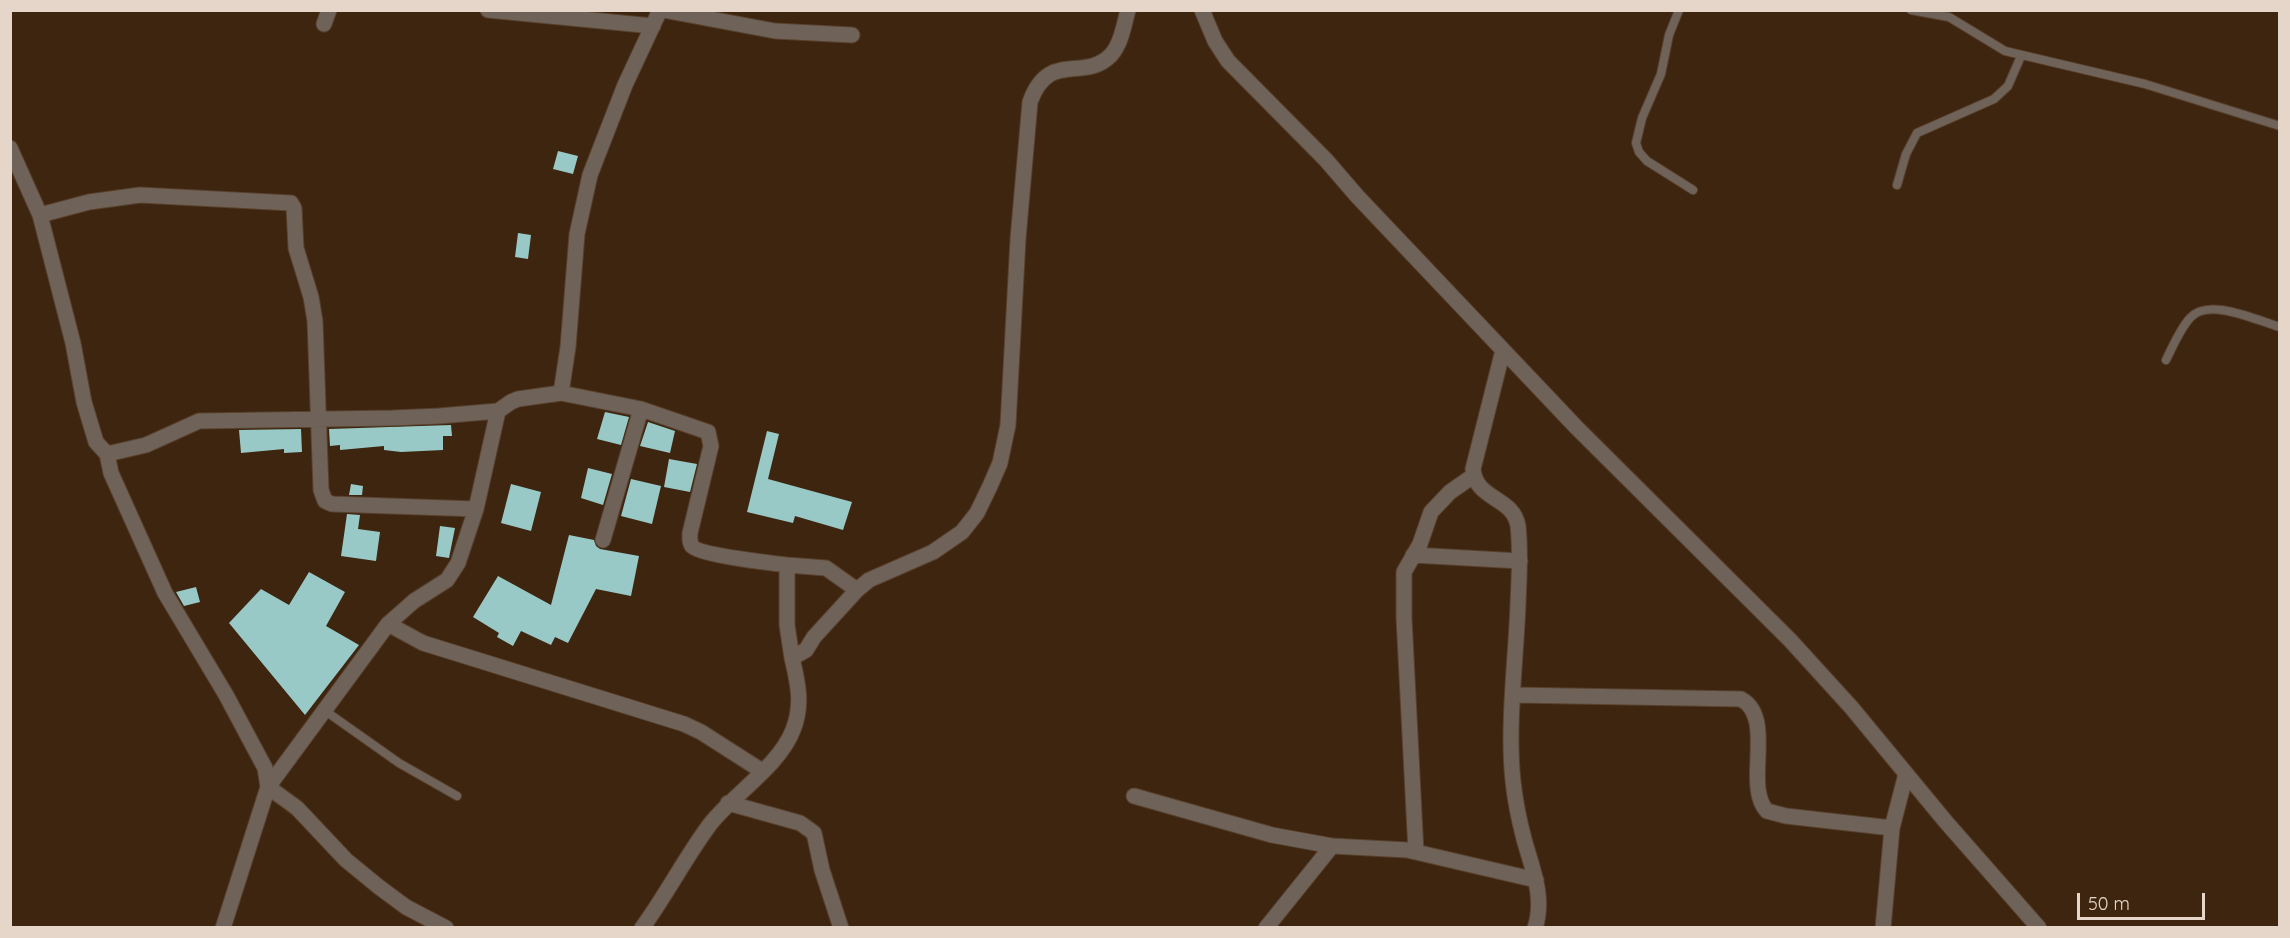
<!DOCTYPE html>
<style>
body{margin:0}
#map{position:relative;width:2290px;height:938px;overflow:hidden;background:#3d250f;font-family:Quicksand,sans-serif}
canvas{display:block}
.frame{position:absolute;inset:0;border:12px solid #e6d6ca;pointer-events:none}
.scale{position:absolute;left:2077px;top:893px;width:128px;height:27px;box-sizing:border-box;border:3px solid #e6d6ca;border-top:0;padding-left:8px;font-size:18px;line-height:21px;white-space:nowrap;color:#e6d6ca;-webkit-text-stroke:4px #3d250f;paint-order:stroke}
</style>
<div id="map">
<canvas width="2290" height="938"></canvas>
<div class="frame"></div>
<div class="scale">50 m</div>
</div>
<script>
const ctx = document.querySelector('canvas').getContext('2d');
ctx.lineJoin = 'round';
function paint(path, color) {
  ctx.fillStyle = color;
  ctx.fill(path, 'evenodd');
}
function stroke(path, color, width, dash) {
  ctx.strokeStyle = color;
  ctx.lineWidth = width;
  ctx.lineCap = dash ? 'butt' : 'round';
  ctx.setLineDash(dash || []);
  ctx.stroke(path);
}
const building = new Path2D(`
 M558,151l20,5 -5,18 -20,-5z
 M518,233l13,2 -3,24 -13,-2z
 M605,412l24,5 -8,28 -24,-6z
 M648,422l27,9 -5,22 -30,-7z
 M451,425l1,11h-9v14l-42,2 -17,-2v-4l-44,4v-5l-10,1 -1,-17z
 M301,429l1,23 -18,1v-4l-43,4 -2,-23z
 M767,431l12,3 -11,45 84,23 -9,28 -48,-14 -2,7 -46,-11z
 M669,459l28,5 -7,28 -26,-5z
 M588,468l24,6 -9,31 -22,-7z
 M631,479l30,7 -9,38 -31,-8z
 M351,484l12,2 -1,9h-13z
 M511,484l30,8 -10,39 -30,-8z
 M347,514l13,1 -2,14 22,3 -4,29 -35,-5z
 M440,526l15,2 -6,30 -13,-2z
 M569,535l25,5 2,6 4,3 39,7 -8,40 -35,-7 -28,54 -13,-6 -4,8 -30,-14 -8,15 -16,-9 2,-4 -26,-16 25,-41 53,29z
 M309,572l36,20 -19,34 33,19 -54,70 -76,-92 32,-34 28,16z
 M196,587l4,15 -16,4 -8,-14z`);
const lane = new Path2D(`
 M1679,10l-10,25 -8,39 -19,44 -6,25 3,9 8,9 46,29
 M1911,10l38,7 56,34 140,33 135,42
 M1897,185l9,-31 11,-21 77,-34 14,-13 13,-30
 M2166,360c7,-14 14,-31 24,-42 18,-21 66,2 90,9
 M324,710l75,53 58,33`);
const street = new Path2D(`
 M488,10l165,16
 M663,10l112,21 77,4
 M1202,10l13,31 13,20 98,99 31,36 220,232 213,212 61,67 95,115 93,106
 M324,24l5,-14
 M10,148l30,67 33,128 11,59 12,40 11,12 4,19 54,120 61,102 39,73 3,19 29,21 49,52 33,27 27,20 40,21
 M40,215l49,-13 51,-7 151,8 3,5 2,40 15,49 4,24 6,169 4,11 7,3 144,5
 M1503,350l-30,119c3,32 40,27 45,57 3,26 1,52 0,78 -2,55 -11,122 -5,177 2,19 6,39 11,58 8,29 21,58 11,89
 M561,393l7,-46 9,-113 13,-59 35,-90 35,-75
 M107,454l39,-9 53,-24 193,-3 47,-2 59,-5
 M603,540l38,-131
 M1413,555l107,6
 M787,565l39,3 31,22
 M388,624l35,19 261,81 17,8 61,39
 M1514,695l227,4c35,19 2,87 26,112l19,5 106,12
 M1134,796l138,39 60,11 75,4 129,30
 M728,803l72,20 14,10 8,37 19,58
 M1416,852l-12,-234v-46l16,-28 11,-32 19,-20 23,-16
 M223,928l45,-141 120,-163 26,-23 33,-21 11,-17 18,-54 22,-98 13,-9 7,-3 43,-6 80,16 67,23 3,14 -21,87c0,4 -1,9 2,13 7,9 80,17 95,19v60l5,33
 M642,928c25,-34 44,-72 69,-105 24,-30 68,-57 82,-93 10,-25 5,-47 -1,-72l14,-8 8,-13 43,-47 12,-10 64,-28 29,-20 15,-19 13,-27 10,-23 8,-38 10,-186 12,-137c19,-53 54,-19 81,-47 10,-11 13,-30 17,-45
 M1266,928l66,-82
 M1883,928l9,-100 14,-54`);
paint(building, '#99c9c7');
stroke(lane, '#58412d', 10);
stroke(street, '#58412d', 17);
stroke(lane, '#6f6258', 8);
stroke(street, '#6f6258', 15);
</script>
